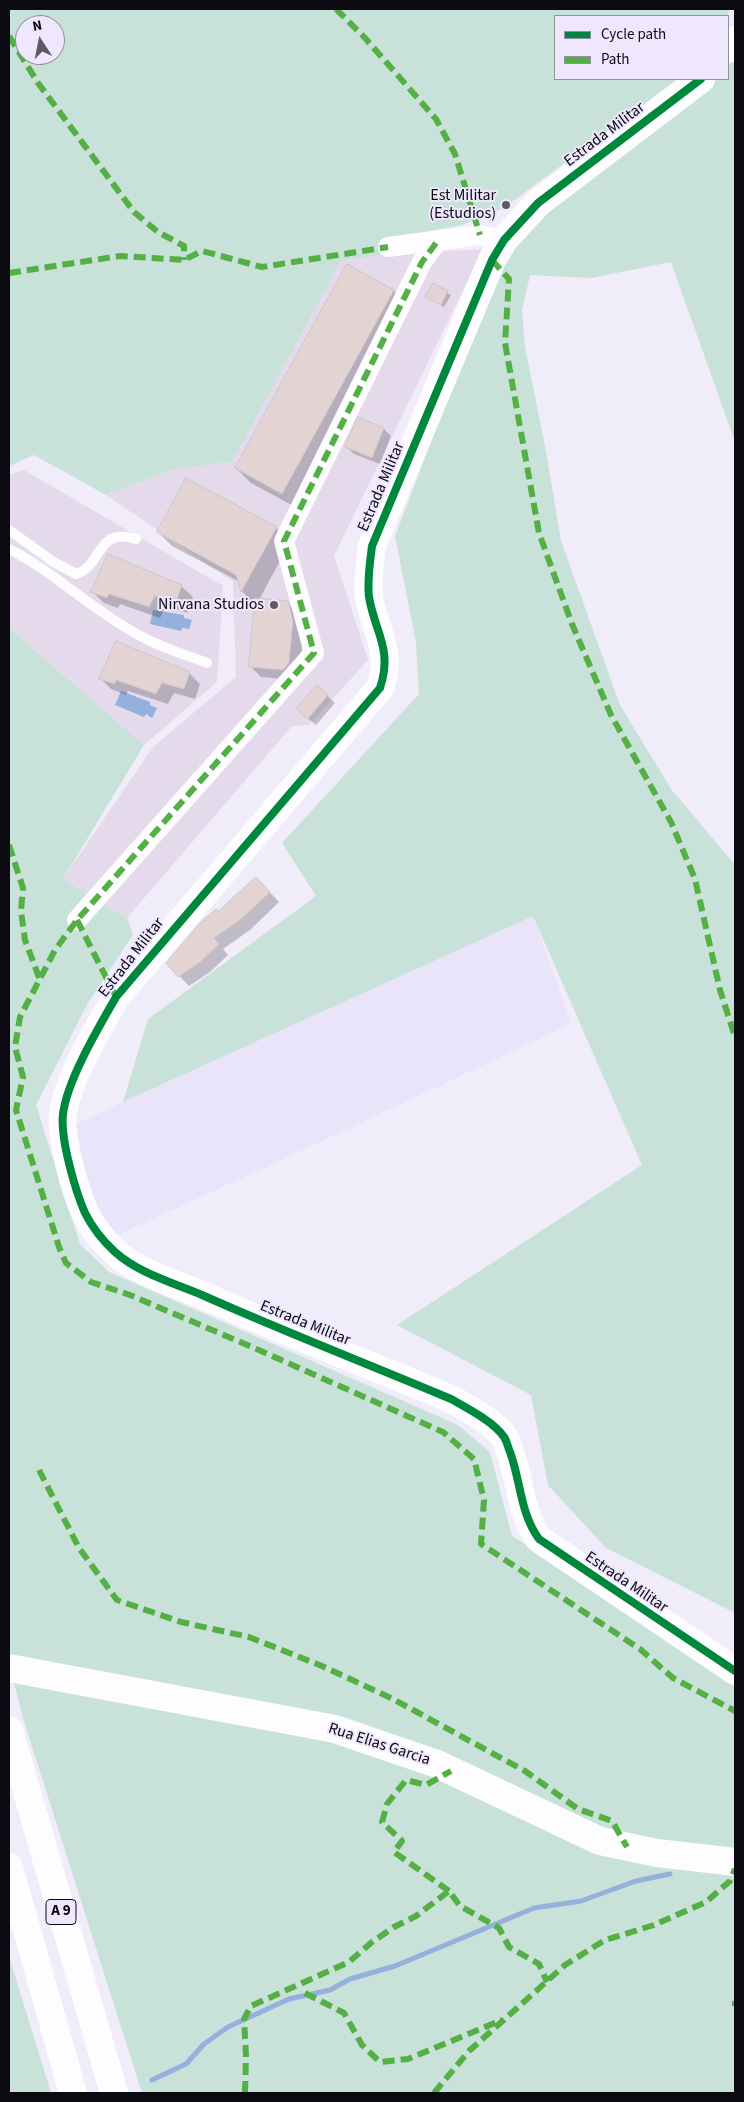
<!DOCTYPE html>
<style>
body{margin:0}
#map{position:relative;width:744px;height:2102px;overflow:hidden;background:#f0ecf9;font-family:"Source Sans 3",sans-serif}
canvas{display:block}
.frame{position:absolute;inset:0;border:10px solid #0c0a11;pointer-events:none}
.legend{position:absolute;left:554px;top:15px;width:175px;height:65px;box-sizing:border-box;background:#eee7fe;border:1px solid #948f9f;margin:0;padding:6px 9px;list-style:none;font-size:15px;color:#0c0a11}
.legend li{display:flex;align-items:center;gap:10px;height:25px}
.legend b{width:25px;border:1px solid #948f9f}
.north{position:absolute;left:15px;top:15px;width:50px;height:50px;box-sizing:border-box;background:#eee7fe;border:1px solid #948f9f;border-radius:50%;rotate:349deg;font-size:14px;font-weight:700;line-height:20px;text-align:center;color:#0c0a11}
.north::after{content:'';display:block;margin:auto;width:18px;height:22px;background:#5c5962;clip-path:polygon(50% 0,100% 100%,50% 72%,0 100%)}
</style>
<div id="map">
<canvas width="744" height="2102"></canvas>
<div class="frame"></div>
<ul class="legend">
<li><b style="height:6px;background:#00873e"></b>Cycle path</li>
<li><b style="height:6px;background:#54b044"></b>Path</li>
</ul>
<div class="north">N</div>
</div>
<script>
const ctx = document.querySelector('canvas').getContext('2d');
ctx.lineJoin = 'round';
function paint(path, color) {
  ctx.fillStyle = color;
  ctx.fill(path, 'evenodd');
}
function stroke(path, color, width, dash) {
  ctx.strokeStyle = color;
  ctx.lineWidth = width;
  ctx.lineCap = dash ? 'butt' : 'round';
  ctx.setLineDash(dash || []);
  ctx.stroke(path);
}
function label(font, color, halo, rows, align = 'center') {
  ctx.font = font + ' "Source Sans 3",sans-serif';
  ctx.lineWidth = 4;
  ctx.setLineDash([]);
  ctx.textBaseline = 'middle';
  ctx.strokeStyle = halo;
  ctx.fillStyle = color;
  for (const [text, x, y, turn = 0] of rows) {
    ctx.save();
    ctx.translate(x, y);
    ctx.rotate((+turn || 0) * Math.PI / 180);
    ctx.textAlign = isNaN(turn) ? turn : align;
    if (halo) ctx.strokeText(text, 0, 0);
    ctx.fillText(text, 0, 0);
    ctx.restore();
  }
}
const commercial = new Path2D(`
 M483,249l-149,307 34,104 -59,65 -17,1 -165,192 -64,-39 90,-132 83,-70 -3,-95 -127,-87 69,-26 57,-7 109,-201 41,-6z
 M24,470l199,116 -6,96 -73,63 -135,-117v-153z`);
const built = new Path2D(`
 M533,915l38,109 -298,140 -169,77 -37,-113z`);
const green = new Path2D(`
 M9,9h721l-3,7h-172v63h123l-173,128 -43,18 -82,15 2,15 -41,6 -109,201 -57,7 -69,26 -72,-40 -25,11zM25,25h30v30h-30z
 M735,57v385l-64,-180 -80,16 -61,-3 -8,36 3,36 21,104 15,90 59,164 51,84 64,76v748l-129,-65 -58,-63 -17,-90 -134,-70 245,-160 -109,-249 -410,186 25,-83 168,-123 -34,-53 137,-149 -3,-52 -21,-106 106,-275 41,-48 176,-134h10v-13z
 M9,628l135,117 -81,134 64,39 6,17 -45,68 -52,102 44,139 29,28 349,153 32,27 22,84 223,140v417h-593l-119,-375 -14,-54z
 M9,1956l42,137h-42z`);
const water = new Path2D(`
 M153,610l31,5v3l8,2 -3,9 -7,-1 -1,3 -31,-7z
 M121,691l29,11v3l7,3 -5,10 -6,-4 -2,3 -29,-12z`);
const shadow = new Path2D(`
 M433,285l18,10 -7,12 -17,-11z
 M394,291l14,14 -111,203 -46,-25 -15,-15z
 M384,429l7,7 -11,28 -26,-10 -7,-7z
 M276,528l14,14 -31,58 28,3 11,10 5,19 -3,42 -6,6 -33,-3 -11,-11 5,-61 -13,-14 -2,-9 -68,-36 -14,-14z
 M181,586l12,11 -6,16 -21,-7 -6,12 -40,-14 -2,4 -14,-5 -11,-11z
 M189,673l11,11 -5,15 -21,-6 -6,11 -40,-13 -2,4 -15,-6 -11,-11z
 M317,686l18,17 -19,22 -11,-9z
 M266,888l13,14 -29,28 -27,19 5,6 -18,17 -21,14 -22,-23 51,-50z`);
const stream = new Path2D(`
 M152,2080l34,-16 18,-20 24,-17 61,-28 41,-9 20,-11 45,-13 139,-58 47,-7 55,-20 34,-7`);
const building = new Path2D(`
 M347,264l47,26 -112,204 -47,-26z
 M433,283l15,8 -7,14 -16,-8z
 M358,417l26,11 -12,30 -27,-11z
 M186,478l91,49 -36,65 -5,-17 -79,-43z
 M108,554l74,31 -6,17 -21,-6 -6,11 -40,-13 -2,4 -16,-6z
 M255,598l33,3 5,20 -4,42 -6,7 -34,-3z
 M116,641l74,31 -6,17 -22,-6 -6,11 -40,-14 -1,4 -16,-5z
 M317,685l11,10 -20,24 -12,-10z
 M256,877l14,15 -30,28 -26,18 5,6 -19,18 -22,15 -12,-14 34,-40 16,-14 2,2z`);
const lane = new Path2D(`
 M9,530l43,31 24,13c26,-7 20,-48 60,-35
 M9,549c43,22 79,57 121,81 24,15 51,23 77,33`);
const street = new Path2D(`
 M388,247l92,-12 24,5
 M77,920l237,-267 -30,-112 138,-279 14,-19`);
const secondary = new Path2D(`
 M728,49l7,-9
 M701,79l-163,124 -34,37 -12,20 -120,286c-2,17 -5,34 -3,51 6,36 24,52 11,91l-264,309c-17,30 -49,83 -53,117 -3,24 12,76 22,99 7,14 18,28 30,39 23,21 59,31 87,43 83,37 166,69 249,104 16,9 43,23 53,38 3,4 4,11 6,15 11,30 10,61 29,87l196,132
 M9,1668l326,61 102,35 163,77 57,12 78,9`);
const highway = new Path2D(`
 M9,1730l105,363
 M9,1867l64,226`);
const quiet = new Path2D(`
 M336,9l29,29 71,81 19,35 25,81
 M9,36l29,47 96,129 24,20 26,14v14
 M436,243l-14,19 -138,279 30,112 -237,267 -22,30 -35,67 -5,30 8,30 -7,33 43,137 7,16 25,19 39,13 122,52 191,85 31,27 10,41 -3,44 159,105 33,29 62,33
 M492,260l17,19 -4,64 34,190 33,91 39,91 60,107 24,57 25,111 15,47
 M9,273l111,-17 64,4 18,-9 60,16 126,-20
 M9,845l14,43 -2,23 4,29 15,40
 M77,920l39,77
 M39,1470l40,78 38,52 64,22 68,15 73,29 69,32 134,73 53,38 34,12 15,26
 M449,1891l-55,-39 8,-11 -20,-19 5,-18 19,-24 20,5 25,-14
 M305,1993l39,20 18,32 18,17 28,-3 94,-39
 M735,2001v5
 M245,2093l1,-38 -2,-36 7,-13 98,-44 23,-20 22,-15 22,-11 33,-25 11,15 39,22 10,19 30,17 8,18
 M434,2093l35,-42 96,-86 40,-25 49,-15 52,-23 24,-21 5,-12`);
const cycleway = new Path2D(`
 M701,79l-163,124 -34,37 -12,20 -120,286c-2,17 -5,34 -3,51 6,36 24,52 11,91l-264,309c-17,30 -49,83 -53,117 -3,24 12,76 22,99 7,14 18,28 30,39 23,21 59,31 87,43 83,37 166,69 249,104 16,9 43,23 53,38 3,4 4,11 6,15 11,30 10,61 29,87l196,132`);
const markers = [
 [506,205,5,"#5c5962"],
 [274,605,5,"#5c5962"]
];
const shields = [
 [61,1912,30]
];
const shieldNames = [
 ["A 9",61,1912]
];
const streetNames = [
 ["Estrada Militar",605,135,-37],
 ["Estrada Militar",382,487,-67],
 ["Estrada Militar",132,958,-52],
 ["Estrada Militar",305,1324,22],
 ["Estrada Militar",626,1583,34],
 ["Rua Elias Garcia",379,1745,18]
];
const poiNames = [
 ["Est Militar",496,196],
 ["(Estudios)",496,214],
 ["Nirvana Studios",264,605]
];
paint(commercial, '#e4daeb');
paint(built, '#eae4fb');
paint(green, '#c8e1d9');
paint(water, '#94b0dd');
paint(shadow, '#0003');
stroke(stream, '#94b0dd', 5);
paint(building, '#e3d3d3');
stroke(building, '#ccc6c9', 1);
stroke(lane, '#fdfcfe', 10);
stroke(street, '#fdfcfe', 20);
stroke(secondary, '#fdfcfe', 28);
stroke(highway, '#fdfcfe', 28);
stroke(quiet, '#54b044', 6, [12, 6]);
stroke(cycleway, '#00873e', 8);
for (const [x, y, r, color] of markers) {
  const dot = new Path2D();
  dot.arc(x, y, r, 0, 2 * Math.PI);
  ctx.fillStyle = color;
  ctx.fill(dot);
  stroke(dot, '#eee7fe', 2);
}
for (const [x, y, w] of shields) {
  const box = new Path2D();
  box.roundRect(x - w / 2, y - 12.5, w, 25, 4);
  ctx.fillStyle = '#eee7fe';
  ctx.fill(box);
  stroke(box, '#0c0a11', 1);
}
label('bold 15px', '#0c0a11', null, shieldNames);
label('16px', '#0c0a11', '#eee7fe', streetNames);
label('16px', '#0c0a11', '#eee7fe', poiNames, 'right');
</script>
